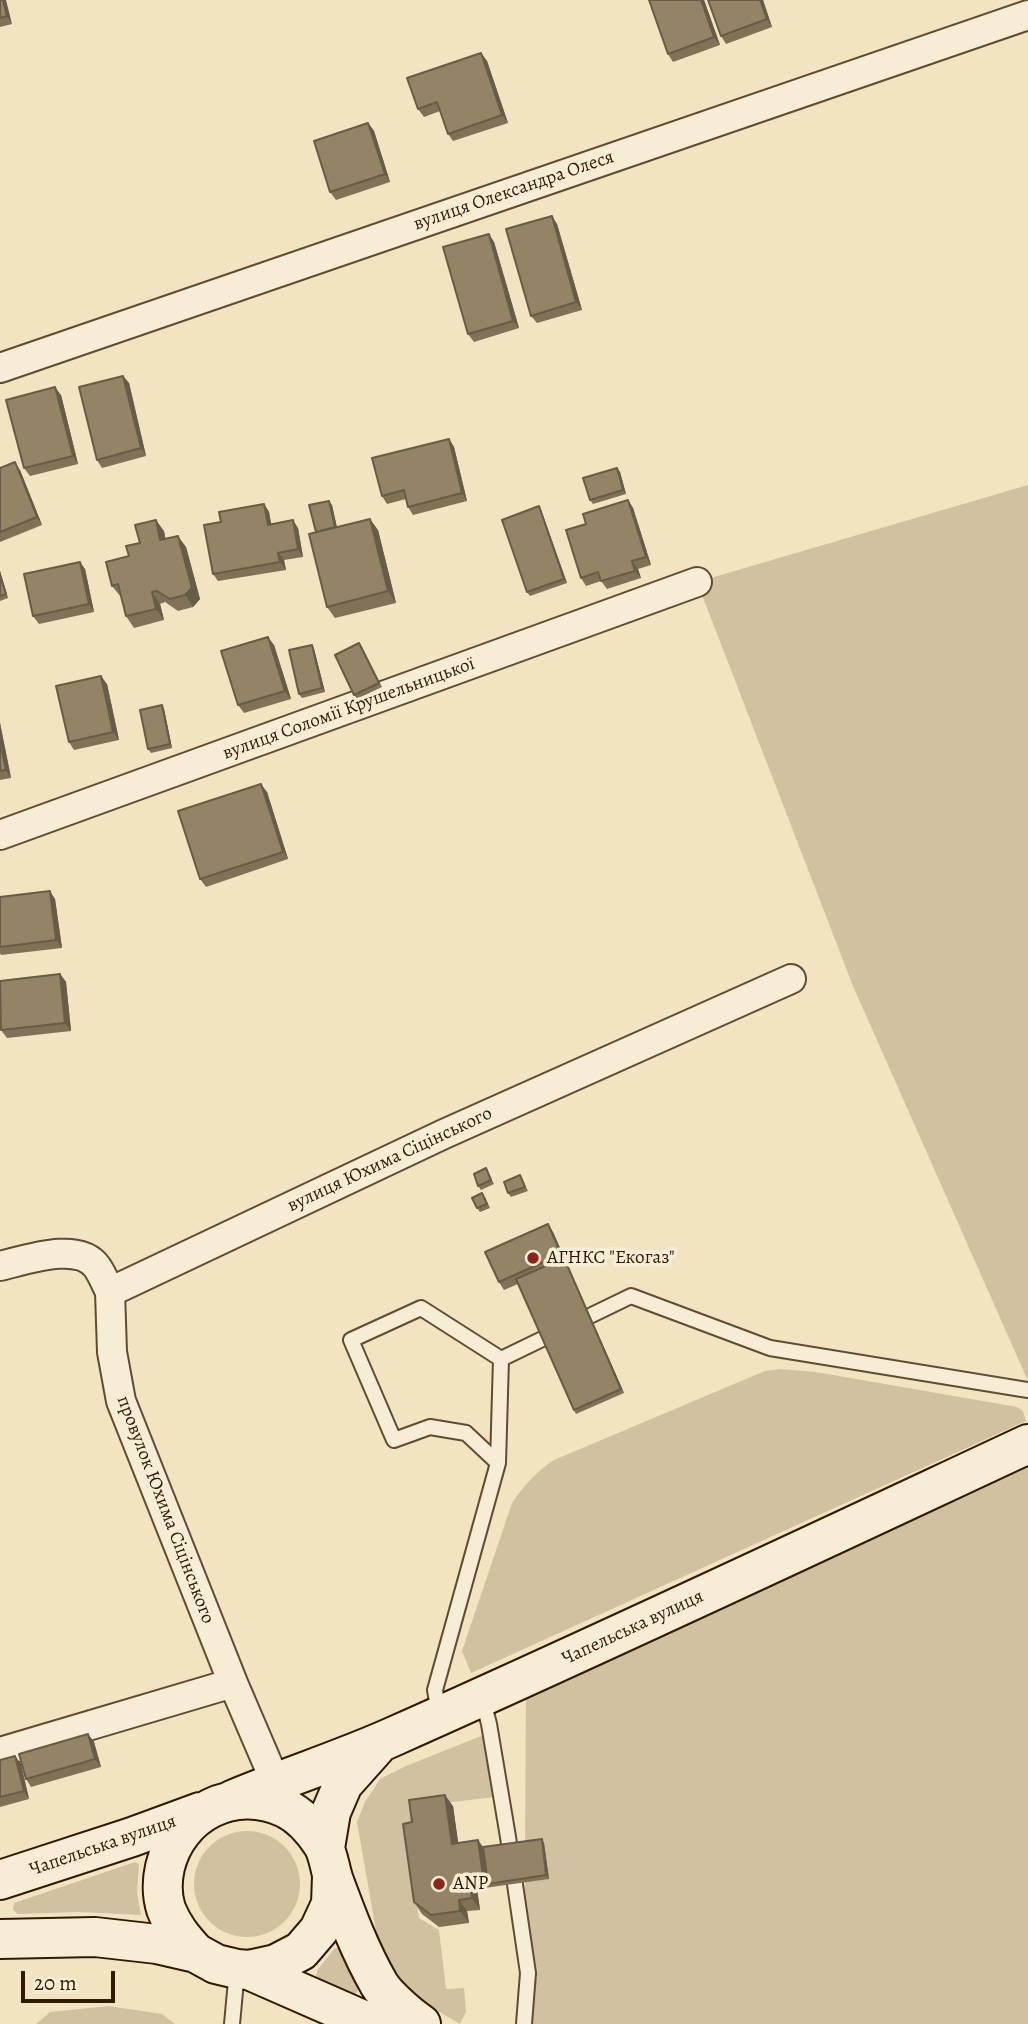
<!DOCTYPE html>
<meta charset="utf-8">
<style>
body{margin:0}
#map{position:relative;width:1028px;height:2024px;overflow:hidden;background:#f2e3c1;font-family:Alegreya,serif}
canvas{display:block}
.scale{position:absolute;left:21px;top:1971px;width:94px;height:32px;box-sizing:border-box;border:4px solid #301a01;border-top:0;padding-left:9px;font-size:21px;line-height:24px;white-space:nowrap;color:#301a01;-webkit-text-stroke:5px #f7edd7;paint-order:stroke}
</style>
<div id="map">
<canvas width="1028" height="2024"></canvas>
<div class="scale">20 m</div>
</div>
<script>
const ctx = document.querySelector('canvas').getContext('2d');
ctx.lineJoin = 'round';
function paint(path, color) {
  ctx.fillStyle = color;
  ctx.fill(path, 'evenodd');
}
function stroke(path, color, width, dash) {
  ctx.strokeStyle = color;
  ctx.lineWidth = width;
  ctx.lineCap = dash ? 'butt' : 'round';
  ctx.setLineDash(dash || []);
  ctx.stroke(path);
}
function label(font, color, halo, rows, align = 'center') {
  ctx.font = font + ' Alegreya,serif';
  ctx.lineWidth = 7;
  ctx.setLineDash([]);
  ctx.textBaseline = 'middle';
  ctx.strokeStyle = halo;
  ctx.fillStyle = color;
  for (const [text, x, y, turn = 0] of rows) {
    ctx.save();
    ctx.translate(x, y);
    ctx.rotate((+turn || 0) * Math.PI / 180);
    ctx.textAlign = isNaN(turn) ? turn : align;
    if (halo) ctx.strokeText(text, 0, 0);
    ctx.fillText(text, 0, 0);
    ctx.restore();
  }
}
const green = new Path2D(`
 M1028,485v896l-175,-395 -156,-404z
 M780,1369l36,3 201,35 6,4 3,10 -555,252 -9,-22 50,-148c12,-18 24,-31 42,-43l211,-89z
 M1028,1444v580h-504l2,-347z
 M481,1736l7,9 7,52 -85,10 5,26 -9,3 13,82 20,12 7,59 18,-1 2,24 -6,12 -56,-33 -26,-49 -21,-120 8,-20 15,-23 26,-13z
 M194 1884a53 53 0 1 1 106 0a53 53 0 1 1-106 0Z
 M135,1862l4,2 -2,29 4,22 -63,-3 -60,2 -5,-4 1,-7z
 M335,1948h5l4,4 15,36 -4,8 -35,-15 -4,-5 2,-7z
 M109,2006l53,8 13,10h-139l14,-12z`);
const service = new Path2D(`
 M498,1463l-32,-30 -36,-6 -36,13 -43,-100 70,-32 80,51
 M482,1697l7,27 19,113 20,136 -4,51
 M439,1714l-4,-24 63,-227 3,-104 130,-63 139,52 258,42
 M232,2024l5,-54`);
const minor = new Path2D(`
 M0,368l1028,-353
 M0,835l697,-253
 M0,1266c26,-6 79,-25 97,1 5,7 9,17 13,25l334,-158 347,-155
 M233,1683l42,98
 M0,1752l233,-69 -112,-282 -9,-49 -2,-60`);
const secondary = new Path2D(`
 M232,1800c52,-22 106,-39 158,-62 214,-95 426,-195 638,-294
 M325,1848l6,-36 12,-28 33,-37
 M0,1880l132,-43 68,-25
 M0,1939l95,-2 62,7 39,9 20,11 21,5 12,1 27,-6 25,-13 18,-21 12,-26 1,-28
 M196,1953c-13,-14 -23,-26 -30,-44 -4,-13 -4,-29 -1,-42 13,-54 69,-83 120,-59 17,8 29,23 38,37 6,11 7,25 11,36 13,35 26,70 45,103 7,12 30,32 42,40
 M249,1970l123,54`);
const wall = new Path2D(`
 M0,0l12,24 -12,3z
 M704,0l16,45 -47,17 -5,-8z
 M708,0h55l9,27 -46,17 -5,-8z
 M481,53l6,8 21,62 -55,18 -5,-7 -8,-23 -16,6 -6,-8z
 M368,123l6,8 16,51 -54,18 -6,-8z
 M557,224l25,86 -45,13 -6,-7z
 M494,242l25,86 -45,14 -6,-8z
 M123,376l6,7 17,73 -44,12 -5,-8z
 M61,395l17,69 -48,12 -6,-8z
 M449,439l5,8 13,54 -54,14 -5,-8 -2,-8 -19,5 -5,-8z
 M0,468l20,2 22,55 -42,17z
 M617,468l3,4 6,22 -33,10 -3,-4z
 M628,500l5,8 18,57 -13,4 3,9 -34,11 -6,-8 -15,5 -5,-8 5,-54z
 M264,504l5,8 2,12 27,4 5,29 -19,3 2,10 -68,11 -5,-7 8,-52z
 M332,505l5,22 41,3 18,73 -61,15 -8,-11 -11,-75z
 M541,510l26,73 -37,13 -3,-4z
 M164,531l1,8 21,8 14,52 -7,8 -15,4 -13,-9 -5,2 4,16 -30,8 -8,-12 -5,-19 -9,-11 17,-30 11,-13z
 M85,569l9,43 -55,12 -6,-8z
 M0,571l8,27 -8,3z
 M274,645l17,54 -47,14 -6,-8z
 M312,645l2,4 11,43 -23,6 -3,-4z
 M362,647l20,40 -25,12 -3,-4z
 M107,684l12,56 -45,10 -5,-8z
 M162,705l2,4 8,39 -21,5 -3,-4z
 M0,723l11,55 -11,2z
 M267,792l21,67 -82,28 -6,-8z
 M0,897l55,2 7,49 -61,7 -1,-2z
 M60,974l6,8 5,49 -64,7 -6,-8z
 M486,1168l8,16 -13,6 -3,-4z
 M520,1175l8,16 -17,6 -3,-4z
 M485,1197l5,11 -10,4 -3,-4z
 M553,1232l71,161 -48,21 -2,-4 -56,-126 -14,6 -5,-8z
 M88,1734l6,8 7,25 -70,20 -5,-8z
 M15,1756l6,8 8,35 -29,8v-47z
 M453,1806l5,37 25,4 61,-4 5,36 -72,10 3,21 -13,1 2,12 -30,4 -17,-13 -8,-12 -2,-80z`);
const shadedWall = new Path2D(`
 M3,0h3l6,24 -5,-8z
 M701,0h3l16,45 -6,-8z
 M760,0h3l9,27 -5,-8z
 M481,53l6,8 21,62 -6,-8z
 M368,123l6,8 16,51 -5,-8z
 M552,216l5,8 25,86 -6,-8z
 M489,234l5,8 25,86 -6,-7z
 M123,376l6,7 17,73 -5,-8z
 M55,387l6,8 17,69 -5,-8z
 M449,439l5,8 13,54 -5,-8z
 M15,462l5,8 22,55 -5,-8z
 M617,468l3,4 6,22 -3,-4z
 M628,500l5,8 18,57 -5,-8z
 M329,501l3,4 6,28 -3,-4z
 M264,504l5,8 4,21 -5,-8z
 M539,506l2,4 26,73 -3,-4z
 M370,519l8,11 18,73 -8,-12z
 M156,520l8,11 4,21 -8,-12z
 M293,520l5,8 5,29 -5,-8z
 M178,536l8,11 14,52 -7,8 -8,-12z
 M278,553l6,7 2,10 -6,-8z
 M632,561l6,8 3,9 -6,-7z
 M80,562l5,7 9,43 -5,-8z
 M0,571l8,27 -2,-4 -6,-18z
 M152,592l8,12 4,16 -8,-11z
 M268,637l6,8 17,54 -6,-8z
 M312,645l2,4 11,43 -3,-4z
 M101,676l6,8 12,56 -6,-8z
 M162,705l2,4 8,39 -2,-4z
 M0,723l11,55 -5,-8 -6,-29z
 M261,784l6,8 21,67 -5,-7z
 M50,891l5,8 7,49 -6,-8z
 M60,974l6,8 5,49 -6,-8z
 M548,1224l5,8 71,161 -3,-4 -57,-131z
 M88,1734l6,8 7,25 -6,-8z
 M15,1756l6,8 8,35 -5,-8z
 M445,1795l8,11 7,49 -8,-11z
 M542,1839l2,4 5,36 -3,-4z
 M478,1840l8,11 2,33 3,4 -8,-12z
 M469,1878l8,11 3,21 -8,-12z
 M459,1900l8,11 2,12 -9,-12z`);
const building = new Path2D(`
 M0,0h3l4,16 -7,2z
 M649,0h52l13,37 -46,17z
 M708,0h52l7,19 -46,17z
 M481,53l21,62 -54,19 -11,-32 -19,7 -11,-31z
 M368,123l17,51 -55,18 -16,-51z
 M552,216l24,86 -45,14 -25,-87z
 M489,234l24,87 -45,13 -25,-87z
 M123,376l18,72 -44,12 -18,-73z
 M55,387l18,69 -49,12 -18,-68z
 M449,439l13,54 -54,14 -4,-17 -22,6 -10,-38z
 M15,462l22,55 -37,15v-64z
 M617,468l6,22 -33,10 -7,-22z
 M628,500l18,57 -14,4 3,10 -34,10 -3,-9 -17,6 -15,-48 20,-6 -3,-10z
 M329,501l6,26 -19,5 -7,-27z
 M264,504l4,21 25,-5 5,29 -20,4 2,9 -67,12 -9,-49 17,-3 -2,-10z
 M539,506l25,73 -37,13 -25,-72z
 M370,519l18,72 -61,16 -18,-73z
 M156,520l4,20 18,-4 14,52 -7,7 -15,4 -13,-8 -5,1 4,17 -30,7 -8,-32 -6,2 -6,-24 23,-6 -3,-10 14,-3 -5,-18z
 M80,562l9,42 -56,12 -9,-42z
 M0,576l6,18 -6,2z
 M268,637l17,54 -47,14 -17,-54z
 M359,643l20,40 -25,12 -19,-40z
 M312,645l10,43 -23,6 -10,-44z
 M101,676l12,56 -44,10 -13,-56z
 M162,705l8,39 -22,5 -8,-39z
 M0,741l6,29 -6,1z
 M261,784l22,68 -83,27 -22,-68z
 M50,891l6,49 -56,7v-50z
 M60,974l5,49 -64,7 -1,-49z
 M486,1168l5,12 -13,6 -4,-12z
 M520,1175l5,12 -17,6 -4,-11z
 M482,1193l5,11 -10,4 -5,-10z
 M548,1224l13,30 -62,28 -14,-30z
 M564,1258l57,131 -47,21 -58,-131z
 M88,1734l7,25 -69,20 -7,-25z
 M15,1756l9,35 -24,6v-37z
 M445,1795l7,49 26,-4 5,36 -14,2 3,20 -13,2 1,11 -29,4 -17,-13 -11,-78 9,-2 -3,-22z
 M542,1839l4,36 -58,9 -5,-37z`);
const markers = [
 [533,1258,7,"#8f2418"],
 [439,1884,7,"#8f2418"]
];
const streetNames = [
 ["вулиця Олександра Олеся",514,191,-19],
 ["вулиця Соломії Крушельницької",349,709,-20],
 ["вулиця Юхима Сіцінського",390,1160,-25],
 ["провулок Юхима Сіцінського",165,1510,69],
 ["Чапельська вулиця",633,1628,-25],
 ["Чапельська вулиця",103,1846,-19]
];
const poiNames = [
 ["АГНКС \"Екогаз\"",547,1258],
 ["ANP",453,1884]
];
paint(green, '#d1c1a0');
stroke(service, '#604c31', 18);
stroke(minor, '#604c31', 32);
stroke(secondary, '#301a01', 42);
stroke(service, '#f7edd7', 14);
stroke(minor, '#f7edd7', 28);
stroke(secondary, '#f7edd7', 38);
paint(wall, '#807157');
paint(shadedWall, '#685c47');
paint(building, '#958365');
stroke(building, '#685c47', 2);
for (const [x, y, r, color] of markers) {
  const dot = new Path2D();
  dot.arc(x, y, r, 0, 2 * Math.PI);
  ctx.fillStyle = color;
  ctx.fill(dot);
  stroke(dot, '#f7edd7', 2.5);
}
label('19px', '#301a01', '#f7edd7', streetNames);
label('19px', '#301a01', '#f7edd7', poiNames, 'left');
</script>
